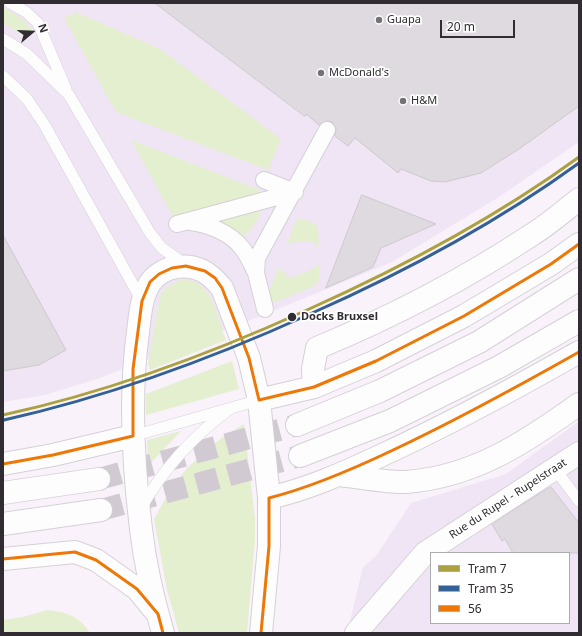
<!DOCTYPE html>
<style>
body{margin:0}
#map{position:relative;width:582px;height:636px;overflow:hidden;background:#f9f2fa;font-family:"Noto Sans",sans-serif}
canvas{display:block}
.frame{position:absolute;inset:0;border:4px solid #302c31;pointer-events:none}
.legend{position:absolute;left:430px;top:552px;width:140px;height:72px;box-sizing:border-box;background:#fff;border:1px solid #acabad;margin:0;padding:5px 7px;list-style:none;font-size:12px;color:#302c31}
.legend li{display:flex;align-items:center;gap:8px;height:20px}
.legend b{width:20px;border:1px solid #acabad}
.north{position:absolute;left:12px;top:12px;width:40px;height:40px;-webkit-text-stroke:3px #fff;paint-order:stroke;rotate:71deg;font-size:11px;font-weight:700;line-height:16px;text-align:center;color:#302c31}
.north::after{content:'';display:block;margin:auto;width:14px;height:18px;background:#302c31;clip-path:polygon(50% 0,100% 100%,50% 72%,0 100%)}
.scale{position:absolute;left:440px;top:20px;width:75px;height:18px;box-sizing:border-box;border:2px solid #302c31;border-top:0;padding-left:5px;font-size:12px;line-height:14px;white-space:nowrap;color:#302c31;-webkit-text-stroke:3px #fff;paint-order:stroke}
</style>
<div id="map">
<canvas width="582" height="636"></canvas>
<div class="frame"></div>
<ul class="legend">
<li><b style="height:5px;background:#aca140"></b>Tram 7</li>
<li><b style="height:5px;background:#336195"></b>Tram 35</li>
<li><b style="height:5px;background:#ed7807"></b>56</li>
</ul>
<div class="north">N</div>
<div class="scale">20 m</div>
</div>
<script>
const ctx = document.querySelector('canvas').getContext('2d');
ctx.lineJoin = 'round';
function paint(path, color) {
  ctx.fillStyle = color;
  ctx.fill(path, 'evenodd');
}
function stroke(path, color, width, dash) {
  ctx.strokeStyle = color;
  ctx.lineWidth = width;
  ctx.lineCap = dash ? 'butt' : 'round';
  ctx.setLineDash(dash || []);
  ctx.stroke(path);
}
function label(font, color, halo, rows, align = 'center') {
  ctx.font = font + ' "Noto Sans",sans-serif';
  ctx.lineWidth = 3.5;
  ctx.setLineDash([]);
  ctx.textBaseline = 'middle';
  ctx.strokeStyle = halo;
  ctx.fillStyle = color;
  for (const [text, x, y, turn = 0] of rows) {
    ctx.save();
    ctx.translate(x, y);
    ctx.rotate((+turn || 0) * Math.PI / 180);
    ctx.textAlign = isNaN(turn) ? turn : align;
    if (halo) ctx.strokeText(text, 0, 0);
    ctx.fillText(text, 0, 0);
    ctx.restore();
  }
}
const built = new Path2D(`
 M3,3h576v139l-80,55 -107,65 -131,54 -164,63 -52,16 -42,7z
 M579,421v212h-232l16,-66 13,-11 35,-53 95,-29zM431,553h138v70h-138z`);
const green = new Path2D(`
 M3,8c12,5 20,11 28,20v7l-5,2 -23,-14z
 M76,12l84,37 121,90 -13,31 -152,-58 -52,-94z
 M131,140l129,50 -1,3 -84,27z
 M250,208l9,4 1,4 -13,18 -4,1 -25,-11 -2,-5z
 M302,218l16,8 1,21 -5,-5 -19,-1 -8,3 9,-24z
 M319,263v16l-3,6 -40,17h-7l-2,-6 11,-27 6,2 4,7h3l24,-10z
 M180,280c32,-4 37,37 46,60l-76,30 -2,-6 12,-68 5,-8z
 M232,361l7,28 -93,26v-21z
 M244,424l11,95v20l-8,94h-68l-12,-43 -13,-71 17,-31 18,-22 31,-27z
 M181,431l-33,35 -1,-26z
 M47,610c20,2 32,6 43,23h-87v-13l20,-3z`);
const building = new Path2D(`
 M155,3h424v103l-60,43 -38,24 -36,9 -14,-1 -30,-12 -3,4 -43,-35 -7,8 -13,-10 1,-7 -4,-7 -6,-1 -7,4 -13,-11 -1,2z
 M362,195l74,29 -55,24 -8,19 -47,21z
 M3,235l63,115 -27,15 -36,6z
 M551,487l28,36v30h-66l-8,-14 -3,2 -10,-17z`);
const primaryTunnel = new Path2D(`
 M99,479l198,-54
 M101,510l199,-54`);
const service = new Path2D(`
 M10,3l16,9 12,11 28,66
 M3,39l24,15 42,41 81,138 12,15 22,16
 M3,76l24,23 17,25 98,177
 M133,436l126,-36
 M555,469l24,32
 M141,508c23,-40 53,-73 90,-100`);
const pedestrian = new Path2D(`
 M264,180l31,12
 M190,222c18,2 41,11 52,26 6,7 10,17 14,25
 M177,224l118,-32
 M265,309l-9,-36 1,-15 70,-128`);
const minor = new Path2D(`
 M314,387l-1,-18 4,-21c75,-31 148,-69 216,-114 16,-10 31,-23 46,-35
 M356,633l69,-80 154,-100`);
const primary = new Path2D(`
 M259,400l55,-13 62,-26 88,-45 87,-52 28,-20
 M297,425l83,-34 99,-49 100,-63
 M300,456l90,-35 109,-54 80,-46
 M3,464l50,-9 80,-19
 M339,475c20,2 48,8 67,7 68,-5 120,-40 173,-78
 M3,493l96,-14
 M269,498c39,-9 75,-25 111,-42 68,-31 134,-67 199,-104
 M3,524l98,-14
 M3,559l72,-7 21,8 41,29 19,23
 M163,633c-10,-34 -18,-69 -22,-104 -8,-65 -12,-132 -3,-197 2,-16 3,-35 12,-49 5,-8 17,-15 26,-16 20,-3 33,5 46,21l27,70 10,42 10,98v48l-8,87`);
const bus1 = new Path2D(`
 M3,464l50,-9 80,-19v-67l9,-68 8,-19 9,-8 13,-6 14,-2 19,5 10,7 7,10 27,70 10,42 55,-13 62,-26 88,-45 87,-52 28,-20
 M3,559l72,-7 21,8 41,29 21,25 5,19
 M261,633l8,-87v-48c43,-11 82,-28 122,-47 64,-30 126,-64 188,-99`);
const tram1 = new Path2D(`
 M3,415c106,-23 205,-60 304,-105 96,-43 187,-91 272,-153`);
const tram2 = new Path2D(`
 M4,420c107,-24 207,-61 306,-106 95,-42 185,-90 269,-151`);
const markers = [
 [379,20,4,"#767177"],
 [321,73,4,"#767177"],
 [403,101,4,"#767177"],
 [292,317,5,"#302c31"]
];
const poiNames = [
 ["Guapa",387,20],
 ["McDonald's",329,73],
 ["H&M",411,101]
];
const stopNames = [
 ["Docks Bruxsel",301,317]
];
const streetNames = [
 ["Rue du Rupel - Rupelstraat",508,499,-33]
];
paint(built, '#f0e5f4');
paint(green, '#e3efcf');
paint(building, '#dedadf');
stroke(building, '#cec9cf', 1);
stroke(primaryTunnel, '#d1cad2', 22, [22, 11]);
stroke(service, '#d5d0d6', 12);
stroke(pedestrian, '#d5d0d6', 18);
stroke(minor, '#d5d0d6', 24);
stroke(primary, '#d5d0d6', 24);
stroke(service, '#fefdfe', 11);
stroke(pedestrian, '#fefdfe', 16);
stroke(minor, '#fefdfe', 22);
stroke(primary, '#fefdfe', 22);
stroke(bus1, '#ed7807', 3);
stroke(tram1, '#aca140', 3);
stroke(tram2, '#336195', 3);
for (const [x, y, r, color] of markers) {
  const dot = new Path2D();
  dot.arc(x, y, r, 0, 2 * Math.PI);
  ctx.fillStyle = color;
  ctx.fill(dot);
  stroke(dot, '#fff', 1.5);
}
label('11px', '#302c31', '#fff', poiNames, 'left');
label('bold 11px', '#302c31', '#fff', stopNames, 'left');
label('11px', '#302c31', '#fff', streetNames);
</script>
